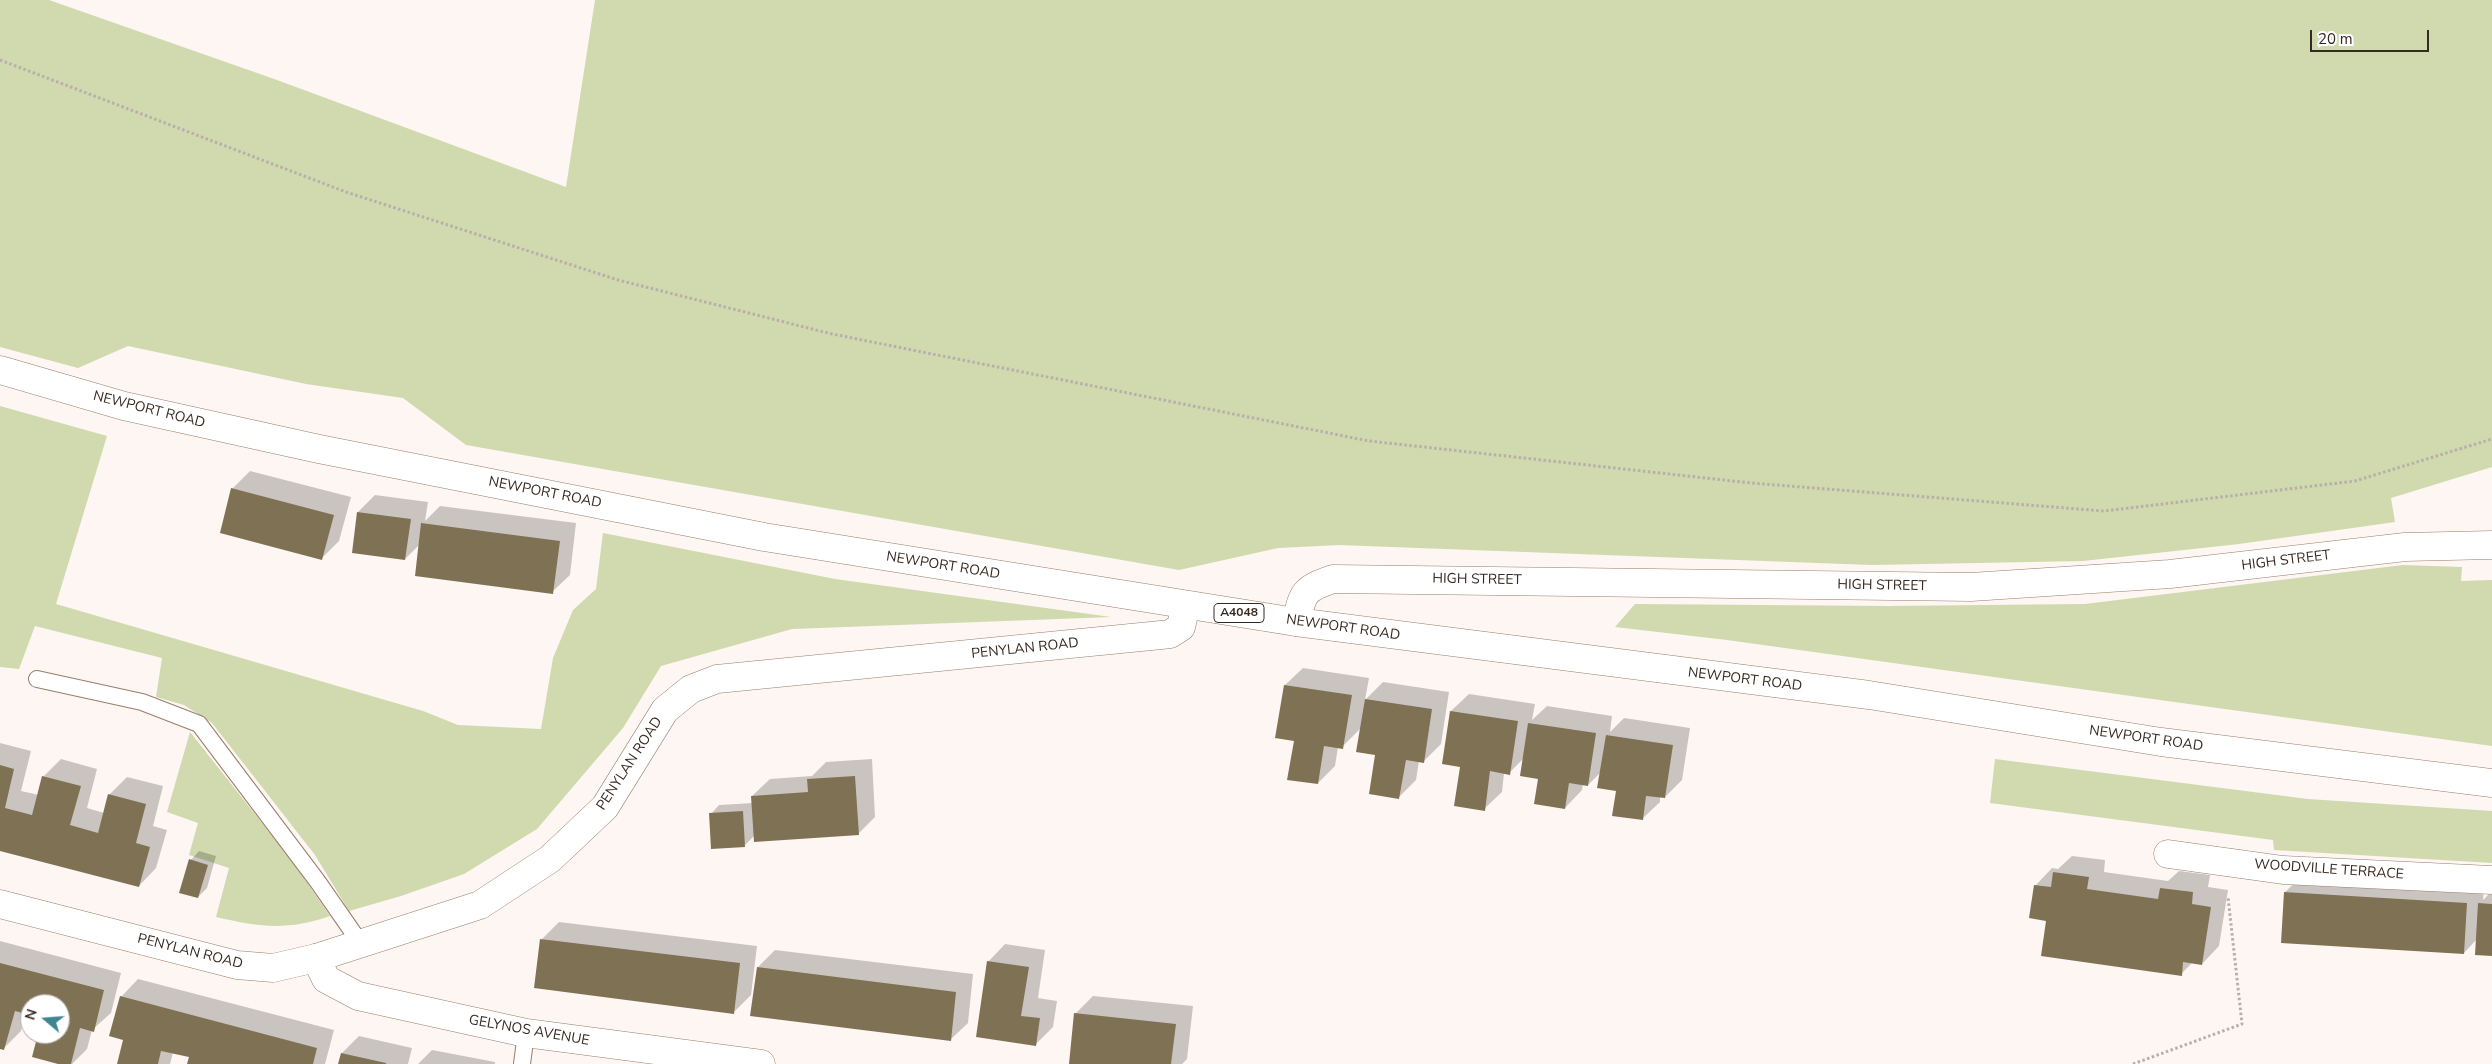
<!DOCTYPE html>
<style>
body{margin:0}
#map{position:relative;width:2492px;height:1064px;overflow:hidden;background:#fdf6f2;font-family:"Nunito Sans",sans-serif}
canvas{display:block}
.north{position:absolute;left:20px;top:994px;width:50px;height:50px;box-sizing:border-box;background:#fff;border:1px solid #afa9a6;border-radius:50%;rotate:288deg;font-size:14px;font-weight:700;line-height:20px;text-align:center;color:#362921}
.north::after{content:'';display:block;margin:auto;width:18px;height:22px;background:#408592;clip-path:polygon(50% 0,100% 100%,50% 72%,0 100%)}
.scale{position:absolute;left:2310px;top:30px;width:119px;height:22px;box-sizing:border-box;border:2px solid #362921;border-top:0;padding-left:6px;font-size:15px;line-height:18px;white-space:nowrap;color:#362921;-webkit-text-stroke:4px #fff;paint-order:stroke}
</style>
<div id="map">
<canvas width="2492" height="1064"></canvas>
<div class="north">N</div>
<div class="scale">20 m</div>
</div>
<script>
const ctx = document.querySelector('canvas').getContext('2d');
ctx.lineJoin = 'round';
function paint(path, color) {
  ctx.fillStyle = color;
  ctx.fill(path, 'evenodd');
}
function stroke(path, color, width, dash) {
  ctx.strokeStyle = color;
  ctx.lineWidth = width;
  ctx.lineCap = dash ? 'butt' : 'round';
  ctx.setLineDash(dash || []);
  ctx.stroke(path);
}
function label(font, color, halo, rows, align = 'center') {
  ctx.font = font + ' "Nunito Sans",sans-serif';
  ctx.lineWidth = 5;
  ctx.setLineDash([]);
  ctx.textBaseline = 'middle';
  ctx.strokeStyle = halo;
  ctx.fillStyle = color;
  for (const [text, x, y, turn = 0] of rows) {
    ctx.save();
    ctx.translate(x, y);
    ctx.rotate((+turn || 0) * Math.PI / 180);
    ctx.textAlign = isNaN(turn) ? turn : align;
    if (halo) ctx.strokeText(text, 0, 0);
    ctx.fillText(text, 0, 0);
    ctx.restore();
  }
}
const green = new Path2D(`
 M0,0h49l228,80 289,107 29,-187h1897v467l-101,31 4,24 -156,22 -156,17 -212,4 -532,-20 -61,3 -99,22 -713,-125 -63,-47 -97,-14 -178,-38 -50,22 -78,-21z
 M0,406l107,30 -51,168 367,107 35,14 83,4 12,-71 20,-48 23,-21 7,-56 232,46 276,38 -319,12 -131,37 -38,62 -86,101 -73,45 -63,22 -52,15 -34,-56 -103,-132 -28,-18 -28,-8 6,-39 -127,-32 -16,43 -19,-2z
 M2403,565l59,2 -1,14 31,-1v166l-765,-106 -112,-13 20,-23 253,2 197,-2z
 M190,732l103,130 37,54c-43,15 -70,11 -114,1l13,-49 -40,-13 9,-32 -31,-11z
 M1995,759l313,40 184,12v52l-218,-13 -1,-10 -283,-37z`);
const shadow = new Path2D(`
 M250,471l101,26 -12,44 -17,17 -90,-69z
 M375,495l53,7 -3,19 15,-15 136,17 -6,52 -18,17 -132,-48 -15,15 -47,-47z
 M1303,668l66,10 -4,22 18,-18 66,10 -8,52 -17,17h-5l-3,19 -17,17 -38,-69 -19,19h-4l-3,19 -17,17 -23,-43 -18,-3 8,-52z
 M1469,694l66,10 -3,16 15,-14 65,10 -2,16 14,-14 66,10 -8,52 -17,17 -5,-1v6l-18,17 -41,-47 -13,13 -5,-1 -1,6 -17,18 -42,-49 -14,14h-5l-2,19 -18,17 -23,-43 -10,-55z
 M0,743l31,8 -10,40 18,4 4,-18 18,-18 36,10 -10,39 17,5 5,-18 18,-18 36,9 -10,40 14,4 -11,38 -17,18 -139,-37z
 M872,759l3,58 -17,17 -103,1 -10,10 -34,-31 8,-9 34,-2 -1,-7 18,-17 42,-3 14,-14z
 M199,851l17,5 -9,32 -9,9 -7,-37z
 M2072,856l33,4 -1,12 64,9 11,-10 31,4 -2,12 20,3 -9,56 -17,18 -9,-2 -12,12 -134,-54 -12,-34 17,-18 6,1z
 M2303,875l181,11 -1,14 9,-9v64l-15,-16 -13,14 -179,-61z
 M559,922l198,24 -6,49 -17,17 -192,-73z
 M0,941l121,32 -10,40 -19,17 -5,19 -15,15h-9l-24,-30h21v-30h-30v9l-4,-1 -5,19 -17,17 -4,-1z
 M1005,944l40,6 -7,48 19,3 -4,26 -17,17 -48,-82z
 M775,950l198,24 -5,49 -18,17 -192,-73z
 M138,979l196,51 -9,34h-136l2,-7 -18,-5 -3,12h-52l7,-25 -4,-42z
 M1093,996l100,10 -6,53 -5,5h-112l6,-51z
 M359,1036l53,12 -4,16h-69l3,-11z
 M432,1050l63,12v2h-77z`);
const building = new Path2D(`
 M231,488l103,27 -12,45 -102,-27z
 M357,512l54,7 -6,41 -53,-7z
 M421,523l139,18 -7,53 -138,-18z
 M1284,685l68,10 -9,54 -19,-3 -6,38 -31,-4 7,-39 -19,-3z
 M1365,699l67,10 -8,54 -18,-3 -7,39 -30,-5 6,-39 -19,-3z
 M1450,711l68,10 -8,54 -20,-4 -5,40 -31,-5 6,-39 -18,-3z
 M1528,723l68,10 -8,53 -19,-3 -4,26 -31,-5 4,-25 -18,-3z
 M1606,735l67,10 -8,53 -19,-2 -3,24 -31,-4 4,-25 -19,-3z
 M0,765l14,4 -9,39 27,7 10,-39 39,10 -11,39 28,8 10,-39 38,10 -10,39 14,4 -11,40 -139,-36z
 M855,776l4,59 -105,7 -3,-46 57,-4 -1,-13z
 M743,811l2,36 -34,2 -2,-36z
 M189,859l19,6 -10,33 -19,-5z
 M2053,872l36,5 -2,12 71,10 2,-11 33,4 -1,12 19,3 -9,58 -19,-3 -1,14 -141,-20 5,-35 -17,-3 5,-33 17,2z
 M2284,892l183,11 -3,51 -183,-11z
 M2478,903l14,1v52l-17,-1z
 M540,939l200,24 -6,51 -200,-26z
 M987,961l42,6 -8,49 19,2 -4,28 -60,-9z
 M0,963l104,27 -10,42 -14,-4 -9,36h-13l-26,-7 6,-23h22v-30h-30v11l-15,-4 -11,39 -4,-1z
 M757,967l199,25 -5,49 -201,-25z
 M120,996l197,52 -4,16h-126l2,-7 -28,-6 -3,13h-41l6,-24 -14,-4z
 M1074,1013l102,11 -5,40h-102z
 M341,1053l45,10v1h-48z`);
const path = new Path2D(`
 M0,60l346,132 272,88 214,54 537,107 382,42 353,28 251,-30 137,-42
 M2133,1064l109,-40 -14,-127`);
const lane = new Path2D(`
 M37,679l105,23 57,22 119,158 43,62
 M522,1064l4,-31`);
const street = new Path2D(`
 M1296,622c7,-29 7,-33 37,-43l638,8 199,-13 235,-27 87,-2
 M2168,854l115,16 209,10
 M316,958l10,21 32,17 168,37 235,31`);
const secondary = new Path2D(`
 M0,904l237,61 36,3 43,-10 164,-53 70,-46 55,-52 60,-97 26,-21 26,-10 444,-44 9,-1 11,-7 5,-22`);
const primary = new Path2D(`
 M0,370l124,36 195,43 445,88 532,85 573,73 292,47 331,41`);
const shields = [
 [1239,613,50]
];
const shieldNames = [
 ["A4048",1239,613]
];
const streetNames = [
 ["NEWPORT ROAD",149,410,14],
 ["NEWPORT ROAD",545,493,11],
 ["HIGH STREET",2286,561,-7],
 ["NEWPORT ROAD",943,566,9],
 ["HIGH STREET",1477,580,1],
 ["HIGH STREET",1882,586,1],
 ["NEWPORT ROAD",1343,628,8],
 ["PENYLAN ROAD",1025,649,-6],
 ["NEWPORT ROAD",1745,680,7],
 ["NEWPORT ROAD",2146,739,8],
 ["PENYLAN ROAD",630,764,-57],
 ["WOODVILLE TERRACE",2329,870,4],
 ["PENYLAN ROAD",190,952,14],
 ["GELYNOS AVENUE",529,1031,10]
];
paint(green, '#d1d9ae');
paint(shadow, '#0003');
paint(building, '#7f7153');
stroke(lane, '#9a7d6a', 18);
stroke(street, '#9a7d6a', 29);
stroke(secondary, '#9a7d6a', 29);
stroke(primary, '#9a7d6a', 29);
stroke(path, '#b8afaa', 3, [2.5, 2.5]);
stroke(lane, '#fff', 16);
stroke(street, '#fff', 28);
stroke(secondary, '#fff', 28);
stroke(primary, '#fff', 28);
for (const [x, y, w] of shields) {
  const box = new Path2D();
  box.roundRect(x - w / 2, y - 9.5, w, 19, 4);
  ctx.fillStyle = '#fff';
  ctx.fill(box);
  stroke(box, '#362921', 1);
}
label('bold 12px', '#362921', null, shieldNames);
label('14px', '#362921', '#fff', streetNames);
</script>
